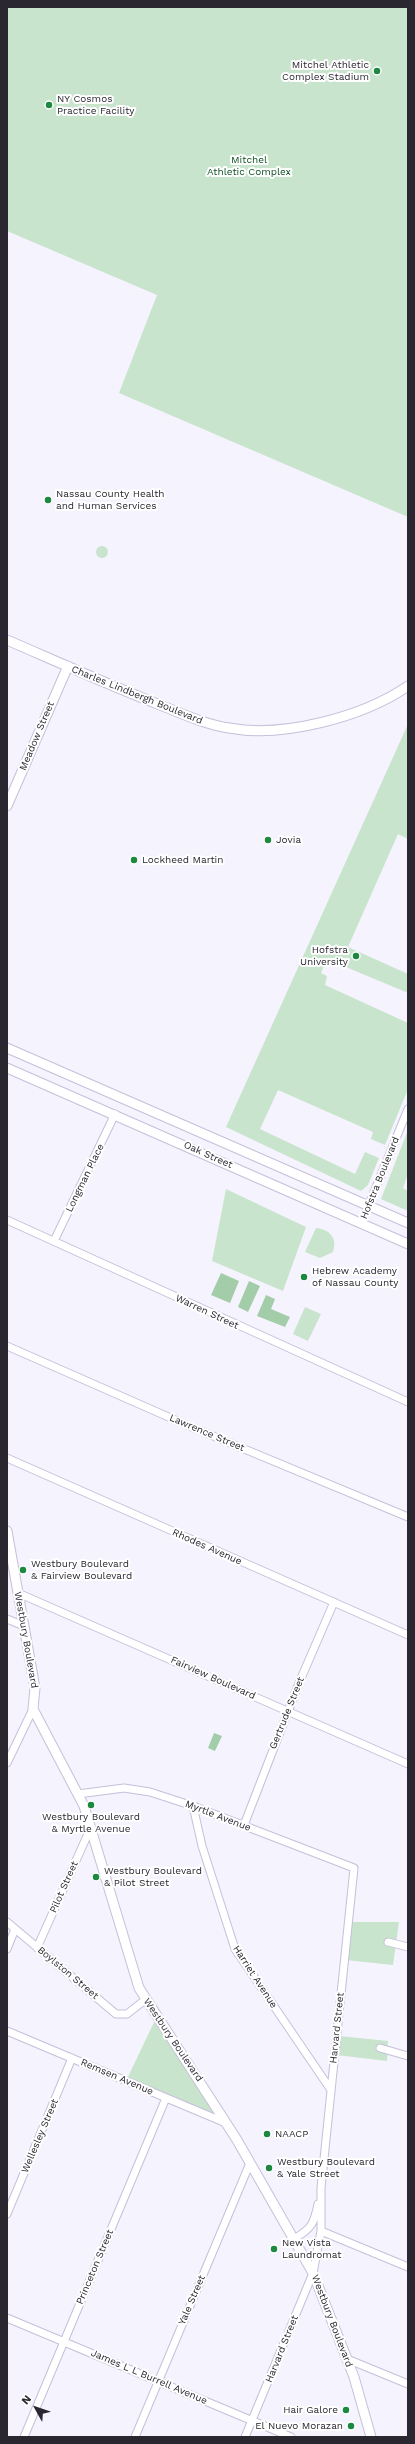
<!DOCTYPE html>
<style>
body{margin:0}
#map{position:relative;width:415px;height:2444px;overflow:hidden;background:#f5f3fe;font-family:"Work Sans",sans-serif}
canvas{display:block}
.frame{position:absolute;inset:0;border:8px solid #2a2731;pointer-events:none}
.north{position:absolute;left:16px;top:2388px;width:40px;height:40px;-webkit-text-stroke:3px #fff;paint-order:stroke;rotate:310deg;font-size:11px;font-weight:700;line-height:16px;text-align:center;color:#2a2731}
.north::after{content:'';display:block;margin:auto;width:14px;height:18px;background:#2a2731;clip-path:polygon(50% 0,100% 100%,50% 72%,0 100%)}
</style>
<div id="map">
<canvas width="415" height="2444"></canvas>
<div class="frame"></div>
<div class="north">N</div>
</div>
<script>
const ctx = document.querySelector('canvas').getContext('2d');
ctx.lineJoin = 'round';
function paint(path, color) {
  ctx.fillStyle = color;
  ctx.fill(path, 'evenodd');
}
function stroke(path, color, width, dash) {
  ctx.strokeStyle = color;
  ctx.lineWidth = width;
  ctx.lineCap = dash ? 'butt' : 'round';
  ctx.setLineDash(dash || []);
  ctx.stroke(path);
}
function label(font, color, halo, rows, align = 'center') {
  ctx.font = font + ' "Work Sans",sans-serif';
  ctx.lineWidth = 4;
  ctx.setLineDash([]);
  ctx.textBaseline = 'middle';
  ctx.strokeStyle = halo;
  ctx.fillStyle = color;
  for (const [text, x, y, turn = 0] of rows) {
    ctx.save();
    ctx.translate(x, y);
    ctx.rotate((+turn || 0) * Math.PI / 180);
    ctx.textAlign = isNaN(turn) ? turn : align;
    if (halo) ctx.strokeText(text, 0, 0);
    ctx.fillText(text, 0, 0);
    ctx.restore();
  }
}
const green = new Path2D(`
 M7,7h401v510l-289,-124 38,-98 -150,-64z
 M96 552a6 6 0 1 1 12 0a6 6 0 1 1-12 0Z
 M408,724v115l-10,-5 -50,113 60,27v19l-74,-31 -8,-1 -5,12 6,3 -2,9 83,38v66l-23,56 -14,-6 2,-7 -95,-42 -18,39 95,45 10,-22 14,6 -11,27 -7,6 -135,-64z
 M408,1130v44l-5,14 5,3v20l-27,-12z
 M226,1189l80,38 -23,64 -71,-30z
 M316,1228c13,1 22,10 17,24l-13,6 -15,-6z
 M305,1307l16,7 -13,27 -15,-7z
 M351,1922h48l-6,43 -47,-5z
 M157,2016l70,107 -101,-42z
 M339,2036l49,5 -1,20 -51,-6z`);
const water = new Path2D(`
 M221,1273l18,8 -9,22 -19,-8z
 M249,1281l11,5 -12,26 -10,-5z
 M266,1295l9,4 -4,10 19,8 -5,10 -28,-11z
 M214,1733l8,3 -7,15 -7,-3z`);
const minor = new Path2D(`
 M7,1220l401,182
 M361,1224l47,-115
 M54,1241l61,-127
 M7,1346l182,80 219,91
 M7,1458l401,177
 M18,1593l390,171
 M7,1619l17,7
 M7,1763l26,-54
 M78,1794l46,-6 26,4 43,14 161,62 -33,320v43l-8,42 -68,164
 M193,1806l9,40 33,103 96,141
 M244,1825l55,-142 35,-81
 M7,1922l109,92h11l18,-14
 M388,1942l20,5
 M37,1948l54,-121
 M7,1949l8,-20
 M7,2031l219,92
 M380,2048l28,8
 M7,2214l65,-156
 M321,2231l87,36
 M294,2239c18,-11 20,-15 24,-35
 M7,2318l284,119
 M347,2359l61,25
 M24,2437l142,-339
 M135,2437l115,-274`);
const tertiary = new Path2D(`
 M7,640c51,22 102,45 153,65 23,9 44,19 69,23 54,10 134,-11 179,-42
 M7,806l61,-140
 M7,1048l401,175
 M7,1068l401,176
 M7,1531l28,157 -2,21 51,97 55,182 98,152 76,133 41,104 17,60`);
const markers = [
 [377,71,4,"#1d883f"],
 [49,105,4,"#1d883f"],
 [48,500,4,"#1d883f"],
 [268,840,4,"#1d883f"],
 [134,860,4,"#1d883f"],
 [356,956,4,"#1d883f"],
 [304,1277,4,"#1d883f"],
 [23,1570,4,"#1d883f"],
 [91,1805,4,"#1d883f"],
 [96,1877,4,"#1d883f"],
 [267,2134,4,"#1d883f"],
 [269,2168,4,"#1d883f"],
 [274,2249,4,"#1d883f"],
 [346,2410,4,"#1d883f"],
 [351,2426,4,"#1d883f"]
];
const poiNames = [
 ["Mitchel Athletic",369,65,"right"],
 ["Complex Stadium",369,77,"right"],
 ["NY Cosmos",57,99],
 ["Practice Facility",57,111],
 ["Nassau County Health",56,494],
 ["and Human Services",56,506],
 ["Jovia",276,840],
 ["Lockheed Martin",142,860],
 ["Hofstra",348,950,"right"],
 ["University",348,962,"right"],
 ["Hebrew Academy",312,1271],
 ["of Nassau County",312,1283],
 ["Westbury Boulevard",31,1564],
 ["& Fairview Boulevard",31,1576],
 ["Westbury Boulevard",91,1817,"center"],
 ["& Myrtle Avenue",91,1829,"center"],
 ["Westbury Boulevard",104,1871],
 ["& Pilot Street",104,1883],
 ["NAACP",275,2134],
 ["Westbury Boulevard",277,2162],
 ["& Yale Street",277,2174],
 ["New Vista",282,2243],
 ["Laundromat",282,2255],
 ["Hair Galore",338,2410,"right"],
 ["El Nuevo Morazan",343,2426,"right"]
];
const parkNames = [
 ["Mitchel",249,160],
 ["Athletic Complex",249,172]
];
const streetNames = [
 ["Charles Lindbergh Boulevard",137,695,22],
 ["Meadow Street",37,736,-67],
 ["Oak Street",208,1155,24],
 ["Longman Place",85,1178,-64],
 ["Hofstra Boulevard",380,1178,-68],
 ["Warren Street",207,1312,25],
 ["Lawrence Street",207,1433,23],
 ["Rhodes Avenue",207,1547,24],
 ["Westbury Boulevard",26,1640,80],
 ["Fairview Boulevard",213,1678,24],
 ["Gertrude Street",287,1713,-68],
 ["Myrtle Avenue",218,1816,21],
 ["Pilot Street",64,1887,-66],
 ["Boylston Street",68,1973,40],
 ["Harriet Avenue",255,1977,57],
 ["Harvard Street",337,2028,-84],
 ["Westbury Boulevard",173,2040,56],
 ["Remsen Avenue",117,2077,23],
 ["Wellesley Street",40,2136,-67],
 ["Princeton Street",95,2267,-67],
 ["Yale Street",192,2300,-67],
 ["Westbury Boulevard",332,2321,69],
 ["Harvard Street",282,2349,-68],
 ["James L L Burrell Avenue",149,2377,23]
];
paint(green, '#c9e4cc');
paint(water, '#a3cda9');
stroke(minor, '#c6bfda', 9);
stroke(tertiary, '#c6bfda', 11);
stroke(minor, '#fff', 7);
stroke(tertiary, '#fff', 9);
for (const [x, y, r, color] of markers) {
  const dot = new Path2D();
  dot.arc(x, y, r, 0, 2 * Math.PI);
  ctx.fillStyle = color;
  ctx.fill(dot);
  stroke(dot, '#fff', 1.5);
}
label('10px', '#2a2731', '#fff', poiNames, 'left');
label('10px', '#0b4e21', '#fff', parkNames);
label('10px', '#2a2731', '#fff', streetNames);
</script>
